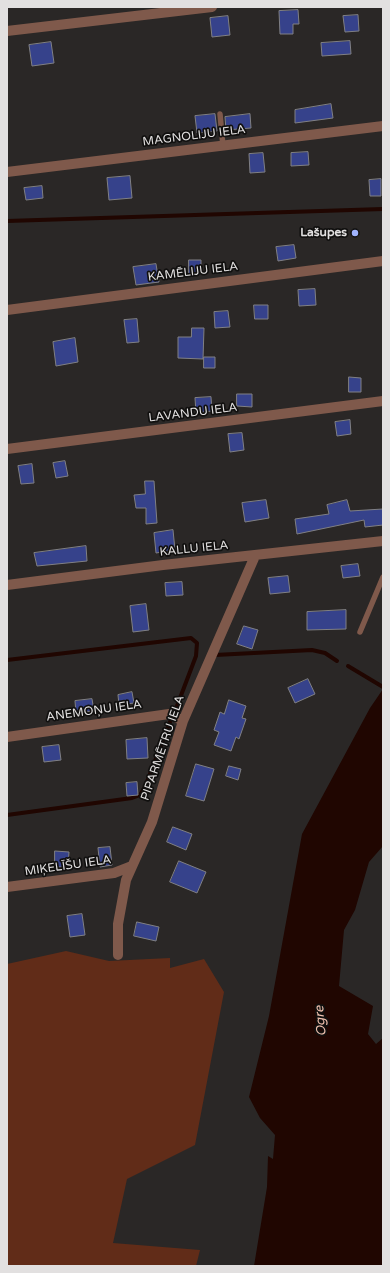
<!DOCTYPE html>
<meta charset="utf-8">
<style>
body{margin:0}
#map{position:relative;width:390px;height:1273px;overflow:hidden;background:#2a2726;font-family:"Varela Round",sans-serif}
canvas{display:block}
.frame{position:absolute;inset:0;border:8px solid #e2e0e0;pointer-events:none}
</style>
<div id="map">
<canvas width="390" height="1273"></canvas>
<div class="frame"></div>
</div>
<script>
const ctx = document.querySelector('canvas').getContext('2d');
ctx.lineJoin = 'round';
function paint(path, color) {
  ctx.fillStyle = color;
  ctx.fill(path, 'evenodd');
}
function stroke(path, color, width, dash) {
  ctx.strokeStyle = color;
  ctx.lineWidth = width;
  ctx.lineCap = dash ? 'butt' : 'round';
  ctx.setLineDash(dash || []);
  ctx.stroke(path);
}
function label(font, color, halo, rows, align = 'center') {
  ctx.font = font + ' "Varela Round",sans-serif';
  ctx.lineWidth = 3.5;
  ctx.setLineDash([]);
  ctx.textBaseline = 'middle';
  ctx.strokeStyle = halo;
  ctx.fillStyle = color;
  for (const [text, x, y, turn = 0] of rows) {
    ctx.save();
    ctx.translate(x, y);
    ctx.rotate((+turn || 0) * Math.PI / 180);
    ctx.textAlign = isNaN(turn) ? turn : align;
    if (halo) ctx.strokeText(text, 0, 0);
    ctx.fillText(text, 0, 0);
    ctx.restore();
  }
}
const green = new Path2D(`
 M66,951l43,10 61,-3v10l34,-9 20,33 -29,153 -68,34 -14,64 87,7 -4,16h-189v-302z`);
const water = new Path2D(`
 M383,689v157l-14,16 -14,48 -11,20 -5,56 34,20 -5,28 8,10 7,-6v228h-129l13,-79 1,-31 5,3 2,-24 -15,-17 -11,-21 20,-81 33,-182 68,-126z`);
const stream = new Path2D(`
 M7,221l376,-12
 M215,655l97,-5 13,3 12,8
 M7,660l184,-22 6,5 -1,13 -19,50
 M348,666l35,21
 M7,815l125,-17 8,-3 5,-8 25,-65`);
const building = new Path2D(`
 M298,10l1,14h-6v10h-13l-1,-23z
 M358,15l1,16 -14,1 -2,-16z
 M228,16l2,19 -18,2 -2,-19z
 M350,41l1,13 -29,2 -1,-13z
 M51,42l3,21 -22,3 -3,-21z
 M331,104l2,14 -38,5v-13z
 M215,114l2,17 -20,2 -2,-17z
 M250,114l1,14 -25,2 -1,-13z
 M308,152l1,13 -18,1v-13z
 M263,153l2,19 -15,1 -1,-19z
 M130,176l2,22 -23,2 -2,-22z
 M381,179v17h-11l-1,-16z
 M42,186l1,12 -17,2 -2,-12z
 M294,245l2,13 -18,3 -2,-14z
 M189,260h12v13l-12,1z
 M156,264l3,18 -23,3 -3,-18z
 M315,289l1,16 -17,1 -1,-16z
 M254,305h14v14h-13z
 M228,311l2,16 -15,1 -1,-16z
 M137,319l2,23 -12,1 -3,-23z
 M192,328h12l-1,31 -25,-1v-21h13z
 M75,338l3,24 -22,4 -3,-24z
 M204,357h11v11h-11z
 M349,377l12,1v14h-12z
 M237,394h15v13l-15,-1z
 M211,397l1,14 -16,2 -1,-15z
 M350,420l1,14 -14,2 -2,-14z
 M242,433l2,17 -14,2 -2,-18z
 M65,461l3,15 -12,2 -3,-15z
 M32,464l2,19 -13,1 -3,-18z
 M145,481h9l3,42 -11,1v-16h-10l-2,-13 11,-1z
 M266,500l3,18 -24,4 -3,-19z
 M347,500l3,11 33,-2v16l-18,2 -1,-7 -67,14 -2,-15 34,-5 -2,-9z
 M173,530l2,20 -19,3 -2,-20z
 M86,546l1,15 -50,5 -3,-13z
 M358,564l2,12 -17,2 -2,-12z
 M288,576l2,16 -20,2 -2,-16z
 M182,582l1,13 -17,1 -1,-13z
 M146,604l3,26 -16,2 -3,-26z
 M346,610v19l-39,1v-18z
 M244,626l14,4 -6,19 -15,-5z
 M308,679l7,15 -20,9 -7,-15z
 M132,692l2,11 -15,2 -1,-10z
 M92,699l2,12 -18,2 -1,-12z
 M229,700l17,6 -4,12 4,1 -7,20 -3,-2 -5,14 -17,-6 5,-13 -5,-2 6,-18 4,2z
 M147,738l1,20 -21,1 -1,-19z
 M59,745l2,15 -17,2 -2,-15z
 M196,764l18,5 -10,32 -18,-5z
 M229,766l12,3 -3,11 -12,-4z
 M137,782l1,13 -11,1 -1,-13z
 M173,827l19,7 -6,16 -19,-8z
 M110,847l2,18 -12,2 -2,-19z
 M55,851l14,1 -1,15h-13z
 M179,861l27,11 -9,21 -27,-11z
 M82,914l3,21 -15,2 -3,-21z
 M137,922l22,5 -3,14 -22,-5z`);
const service = new Path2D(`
 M220,114l3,32
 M360,632l23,-55`);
const minor = new Path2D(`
 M7,31l205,-24
 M7,172l376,-46
 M7,310l376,-49
 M7,449l376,-48
 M7,585l156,-20 220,-24
 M7,737l162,-23 14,7
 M7,887l107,-14 18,-7
 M118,955v-31l8,-44 26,-58 31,-101 72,-165`);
const markers = [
 [355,233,4,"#a0b3fd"]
];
const streetNames = [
 ["MAGNOLIJU IELA",194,136,-7],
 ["KAMĒLIJU IELA",193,272,-7],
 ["LAVANDU IELA",193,413,-7],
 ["KALLU IELA",194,549,-6],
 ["ANEMOŅU IELA",94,711,-8],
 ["PIPARMĒTRU IELA",163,748,-71],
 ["MIĶELĪŠU IELA",68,866,-8]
];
const poiNames = [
 ["Lašupes",347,233]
];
const waterNames = [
 ["Ogre",321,1021,-95]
];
paint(green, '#612c18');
paint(water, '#200601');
stroke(stream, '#200601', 4);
paint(building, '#36428b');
stroke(building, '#808084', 1);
stroke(service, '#7f594b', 5.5);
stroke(minor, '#7f594b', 10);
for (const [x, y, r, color] of markers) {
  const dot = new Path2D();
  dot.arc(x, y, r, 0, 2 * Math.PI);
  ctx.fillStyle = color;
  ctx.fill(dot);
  stroke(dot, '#11100f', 1.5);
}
label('12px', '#e2e0e0', '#11100f', streetNames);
label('bold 12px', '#e2e0e0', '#11100f', poiNames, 'right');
label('italic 13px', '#f0c0ae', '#11100f', waterNames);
</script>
